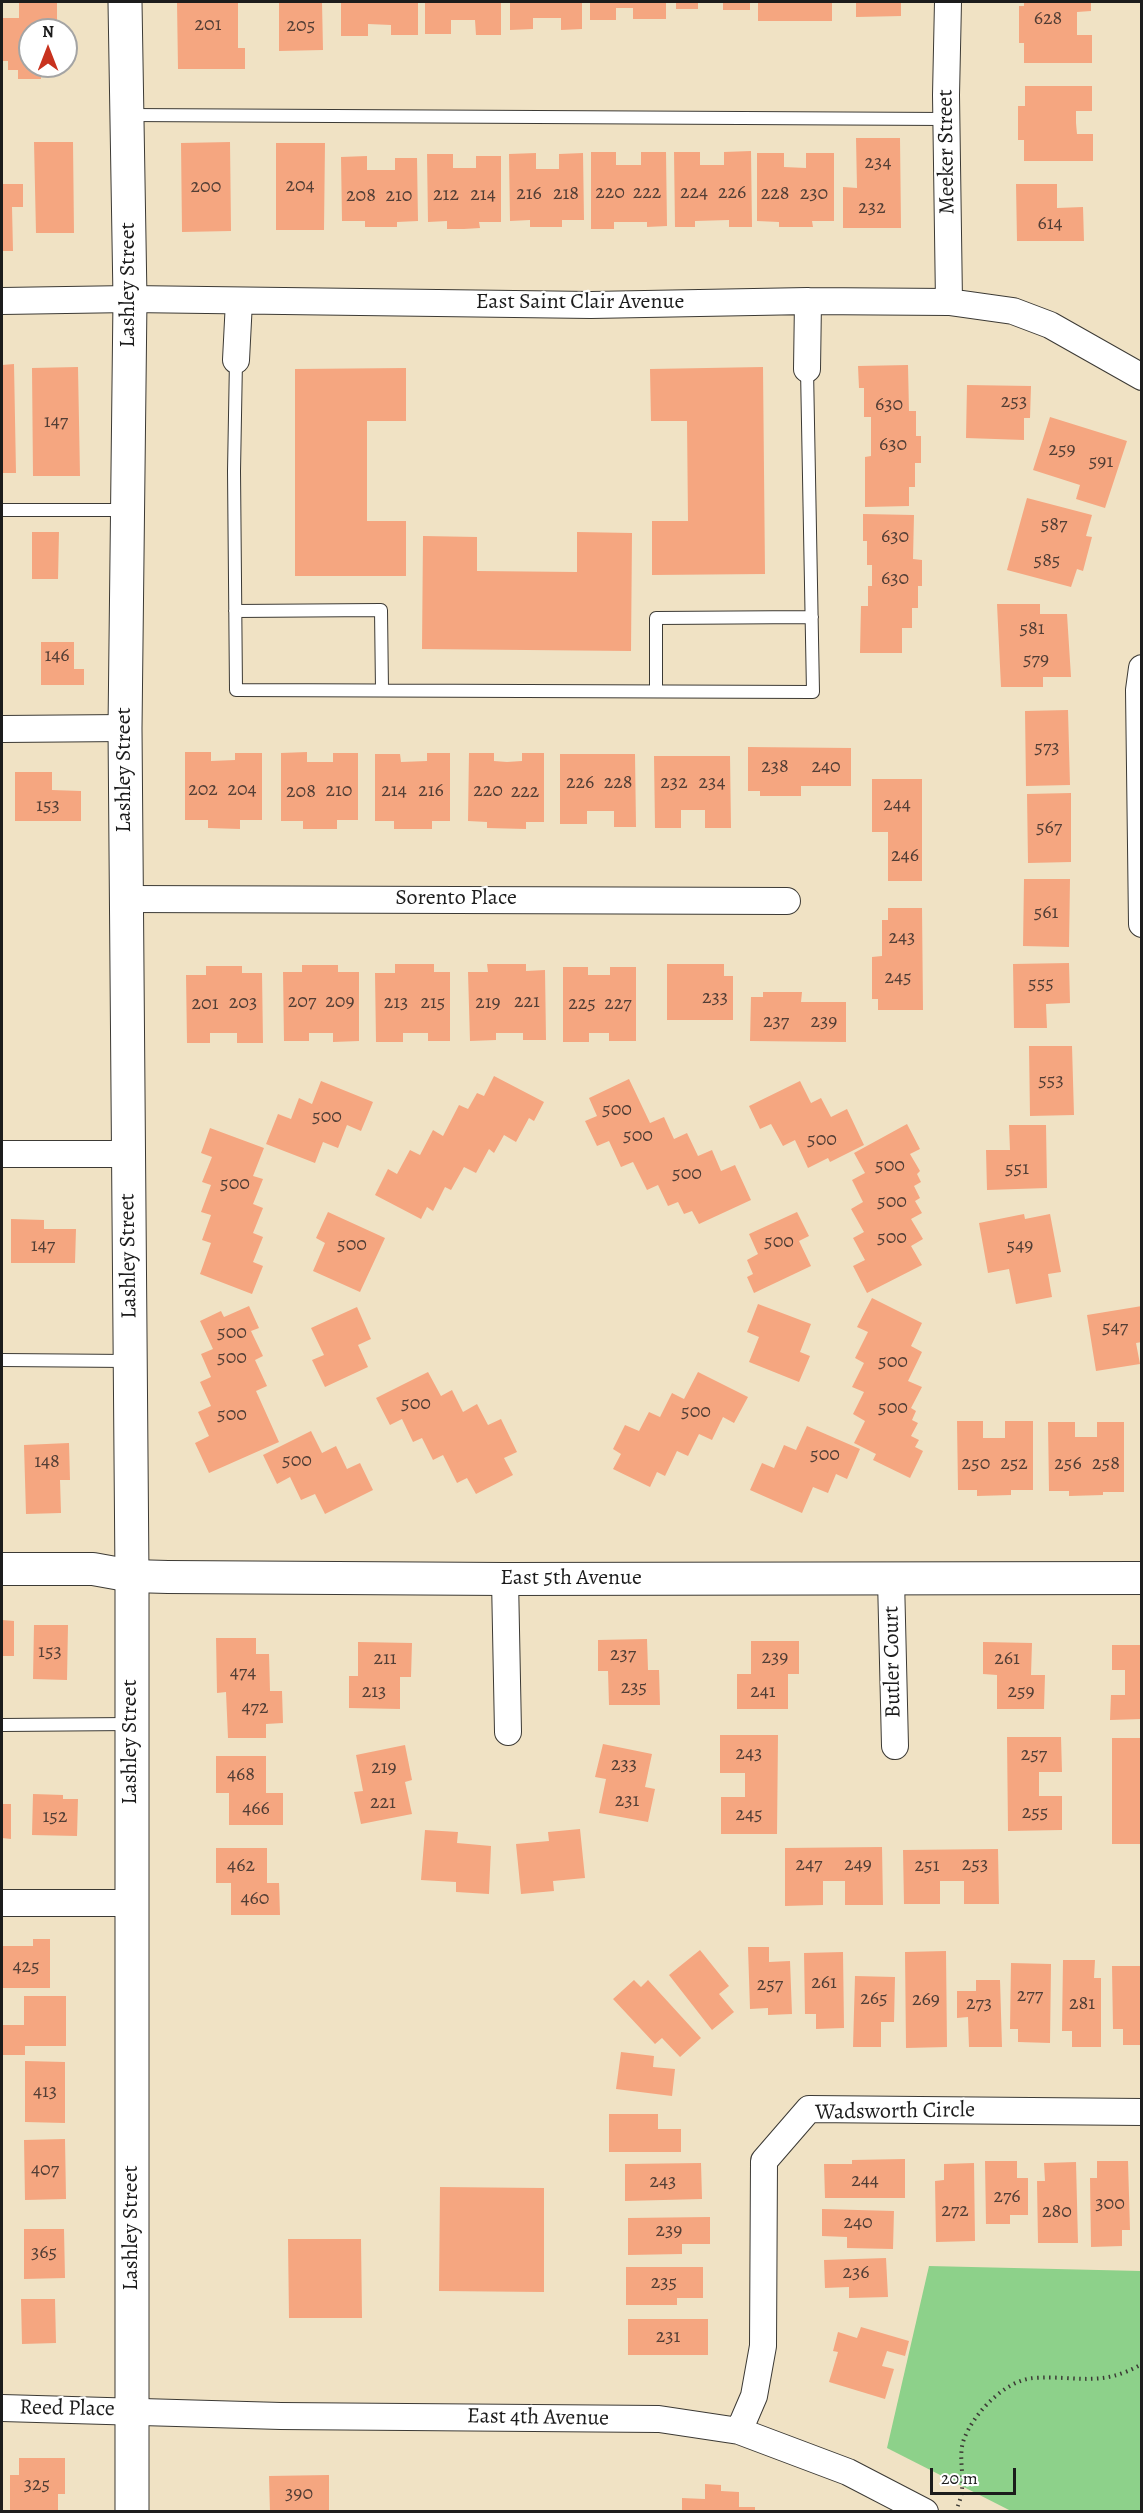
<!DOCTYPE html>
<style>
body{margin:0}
#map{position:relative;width:1143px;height:2513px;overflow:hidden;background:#f0e2c4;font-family:Alegreya,serif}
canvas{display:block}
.frame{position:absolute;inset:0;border:3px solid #1c1c1c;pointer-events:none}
.north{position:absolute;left:18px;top:18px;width:60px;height:60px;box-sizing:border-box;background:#fff;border:2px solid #a4a4a4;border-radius:50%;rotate:0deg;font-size:16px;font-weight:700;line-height:24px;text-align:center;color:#1c1c1c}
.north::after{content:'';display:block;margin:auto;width:21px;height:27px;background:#c8321e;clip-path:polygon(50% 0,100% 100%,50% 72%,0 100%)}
.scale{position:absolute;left:930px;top:2468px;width:86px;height:27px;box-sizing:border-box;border:3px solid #1c1c1c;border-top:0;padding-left:8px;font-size:18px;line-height:21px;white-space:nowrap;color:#1c1c1c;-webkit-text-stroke:4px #fff;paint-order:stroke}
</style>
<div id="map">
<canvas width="1143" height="2513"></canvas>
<div class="frame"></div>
<div class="north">N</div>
<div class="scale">20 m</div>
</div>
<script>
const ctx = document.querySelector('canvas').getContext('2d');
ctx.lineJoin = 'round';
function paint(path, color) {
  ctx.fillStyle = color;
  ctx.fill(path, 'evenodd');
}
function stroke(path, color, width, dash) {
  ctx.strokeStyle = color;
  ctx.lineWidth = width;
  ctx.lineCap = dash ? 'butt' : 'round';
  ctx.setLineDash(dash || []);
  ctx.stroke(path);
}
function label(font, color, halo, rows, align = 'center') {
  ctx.font = font + ' Alegreya,serif';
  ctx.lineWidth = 4.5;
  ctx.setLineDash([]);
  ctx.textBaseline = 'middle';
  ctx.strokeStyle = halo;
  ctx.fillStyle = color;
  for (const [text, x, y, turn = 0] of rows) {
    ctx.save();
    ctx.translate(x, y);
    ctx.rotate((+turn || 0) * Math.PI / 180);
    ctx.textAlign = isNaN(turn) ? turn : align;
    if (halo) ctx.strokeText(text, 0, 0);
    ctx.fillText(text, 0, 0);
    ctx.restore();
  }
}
const green = new Path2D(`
 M929,2266l212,5v240h-130l-124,-63z`);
const building = new Path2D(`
 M19,2h38v28h-27v36h27v5h-16v8h-23v-9h-10v-9h-6v-43h17z
 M177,2h61v46h7v21h-67z
 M279,2h43l1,48 -44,1z
 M341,2h77v33h-27v-10l-23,-1v12h-27z
 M425,2h76v33h-25l-1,-15h-24v14h-26z
 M510,2h72v27l-21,1v-12h-28v11l-23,1z
 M590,2h76v17h-33v-11h-17v12h-26z
 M676,2h22v7h-22z
 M723,2h27v8h-27z
 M758,2h74v19h-74z
 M856,2h45v14l-45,1z
 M1024,2h67v9l-14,1v23h15v28h-68v-20h-5v-37h5z
 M1025,86h67v25h-16v12l1,11h16v27h-69v-21h-6v-34h7z
 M856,138h44l1,90h-58v-41l14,1z
 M34,142h39l1,91h-38z
 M230,142l1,89 -49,1 -1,-89z
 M276,143h49l-1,87h-48z
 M751,151l1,76h-23v-7l-34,1v6h-20l-1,-75h26v13h24v-13z
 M591,152h25v13h25v-13h25l1,74 -20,1v-5h-33v7h-23z
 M536,153v16h23v-15l24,-1 1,67h-22v7h-32v-7l-20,1 -1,-67z
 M757,153h27v14l22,1v-15h28v68h-22l1,6h-34v-5l-22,-1z
 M427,154h26v14h23v-12h25v66h-22l1,6 -16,1h-17v-8l-19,1z
 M367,156v14h28v-12h22l1,63 -21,1v5h-32v-6h-23l-1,-64z
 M2,184h21v23h-11l1,44h-11z
 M1016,184h41v24l26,-1 1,34h-67z
 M14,364l2,109h-14v-108z
 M908,365l1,46h7v25h5v27h-6v24h-6v19l-44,1v-50l6,-1v-39h-7v-29h-5l-1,-22z
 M78,367l2,109h-47l-1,-108z
 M763,367l2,207 -113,1v-54h36l-1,-100h-36l-1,-52z
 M406,368v53h-39v100h39v55h-111v-207z
 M967,385l64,1 -1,32h-6v22l-58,-2z
 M1050,417l77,24 -22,67 -29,-9 4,-14 -47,-15z
 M1027,498l65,17 -6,21 6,1 -9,34 -6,-2 -6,18 -64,-17z
 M863,514l51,1 -1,44 9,1v26h-4v22h-6v20h-10v25h-42l1,-47h7v-20h4v-21h-5v-24h-4z
 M32,532h27l-1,47h-26z
 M577,532l55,1 -1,118 -209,-2 1,-113 54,1v34l100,1z
 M997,604h43v10h27l4,63h-28v10h-42z
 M41,642h33v27h10v16h-43z
 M1068,710l2,75 -44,1 -1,-75z
 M748,747l103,1v38h-50v10h-41v-5h-12z
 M185,752h26v9l24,-1v-7h27v67h-22v9l-32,-1v-8h-23z
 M307,752v10h26v-9h25v67h-21v9h-34v-8h-22v-68z
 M427,753h23v68h-18v8h-38v-8h-19v-67h25l1,8 26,-1z
 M469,753h25v8l13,1 15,-1v-8h22v69h-18v7l-39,-1v-6l-19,-1z
 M560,754h75l1,73h-22v-16h-27v13h-27z
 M654,756h76l1,72h-26v-18h-24v18h-26z
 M15,772h37v18l29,1v30h-66z
 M872,779h50v102h-34v-49h-16z
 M1071,793v69l-43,1 -1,-69z
 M1024,879h46l-1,68 -46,-1z
 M888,908h34l1,102h-45v-11h-6v-42l10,-1v-36h6z
 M1069,963l1,40 -24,1 1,24h-33l-1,-64z
 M395,964h39v8h16v69h-22v-8h-25v9h-27l-1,-69h20z
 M487,964h39v7l19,-1 1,70h-23v-7h-27v7l-26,1 -2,-69h20z
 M667,964h57v12h9v44h-66z
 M302,965h36v7h21v69l-26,1v-9h-24v8h-25l-1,-69h19z
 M206,966h36v7h20l1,70h-26v-10h-27v10h-23l-1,-68h20z
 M563,967h25v8h22v-8h26v74h-27v-8h-20v9h-26z
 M763,992h39l-1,10h45v40l-96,-1 1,-44h12z
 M1029,1046h43l2,69 -44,1z
 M494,1076l50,26 -10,19 -5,-3 -13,24 -12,-7 -10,18 -5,-4 -13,24 -12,-6 -13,23 -6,-3 -12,24 -6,-4 -6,12 -46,-24 13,-26 9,5 13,-24 10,5 13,-25 10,6 16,-31 9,4 9,-16 7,3z
 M629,1079l21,44 14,-6 10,22 13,-6 11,23 14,-6 9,21 14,-6 16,35 -52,24 -7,-13 -8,3 -6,-12 -10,4 -10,-21 -11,5 -14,-28 -12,5 -12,-26 -12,5 -12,-25 12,-5 -8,-18z
 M321,1081l52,21 -12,29 -14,-6 -9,23 -15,-6 -8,21 -49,-19 12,-30 13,5 8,-21 13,6z
 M800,1081l11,22 10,-5 10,19 16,-8 17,36 -34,17 -2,-4 -20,10 -13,-28 -12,6 -12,-22 -11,5 -11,-23z
 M907,1124l13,25 -10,5 10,17 -3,3 4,8 -7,4 6,12 -5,3 7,12 -11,6 12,20 -12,7 11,19 -55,28 -14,-27 12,-6 -12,-22 11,-6 -13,-23 12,-7 -11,-22 13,-7 -11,-20z
 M1009,1125h37l1,63 -60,2 -1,-40h24z
 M210,1128l54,20 -11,28 10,3 -10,25 10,4 -10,25 10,4 -10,25 10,4 -11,28 -52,-20 11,-31 -9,-3 9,-25 -10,-3 10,-27 -9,-3 10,-25 -11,-4z
 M328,1212l57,26 -25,54 -47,-21 12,-28 -9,-5z
 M797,1212l12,24 -10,5 12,25 -57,27 -7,-16 6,-3 -6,-14 11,-6 -9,-20z
 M1024,1214l1,5 25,-5 11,58 -13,2 4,23 -36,7 -7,-35 -21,4 -9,-50z
 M11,1219l33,1v9h32l-1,34h-64z
 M872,1298l50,25 -11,23 11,6 -14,29 14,6 -11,21 5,3 -4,9 6,3 -7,13 8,4 -4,7 8,4 -13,27 -37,-18 3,-6 -22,-11 11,-22 -12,-7 11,-22 -12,-5 12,-24 -9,-5 13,-26 -11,-5z
 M758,1304l53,20 -11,28 10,4 -11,26 -50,-20 10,-25 -12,-5z
 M249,1306l10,22 -8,3 12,25 -8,4 12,26 -11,5 23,51 -70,31 -14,-30 14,-7 -11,-24 13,-6 -11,-24 11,-5 -10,-23 12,-5 -13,-28 21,-10 3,6z
 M1142,1306v36l-6,1 4,21 -44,7 -9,-56z
 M357,1307l14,32 -13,6 10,22 -43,20 -13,-27 12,-5 -13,-27z
 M428,1372l13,24 11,-6 11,22 14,-8 11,21 13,-6 16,33 -13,6 9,17 -37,19 -9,-16 -10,5 -14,-28 -10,5 -11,-22 -9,4 -11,-23 -12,6 -14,-27z
 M698,1372l50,25 -14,26 -11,-6 -11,23 -13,-6 -11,22 -11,-5 -12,25 -8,-4 -7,15 -37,-18 8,-15 -8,-5 12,-24 14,6 10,-19 11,5 12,-24 12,6z
 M957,1421h26v17h22v-17h28v69h-22v5l-34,1v-6h-19z
 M1048,1422h27v15h22v-15h27v70h-21v3l-34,1v-5h-20z
 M807,1426l53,23 -13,30 -11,-5 -8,19 -15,-6 -11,26 -52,-23 12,-27 12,5 10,-23 12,5z
 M311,1431l11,22 14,-7 11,23 13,-6 13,27 -48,24 -10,-20 -14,6 -11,-23 -13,7 -14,-29z
 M69,1443l1,37h-10l1,33 -35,1 -2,-69z
 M2,1620l12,1v35h-12z
 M34,1625h34l-1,55 -34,-1z
 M216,1638h40v16h13l1,37h12l1,32 -17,1v14h-38l-2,-46 -9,1z
 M647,1639l1,31h11l1,35h-51l-1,-34h-10v-31z
 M751,1641h48v33h-11v35h-51v-35h14z
 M358,1642l54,1 -1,34h-11v32l-51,-1v-32h9z
 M983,1642l49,1 -1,32h14l-1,34h-47v-34l-14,-1z
 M1112,1645h30v74l-32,1 1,-25h14v-25h-13z
 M720,1735h58l-1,99h-56v-37h24v-24h-25z
 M1007,1737h54l1,35h-23v24h23v34l-54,1z
 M1112,1738h30v106h-30z
 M603,1744l49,10 -7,33 10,2 -7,33 -49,-9 7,-34 -11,-2z
 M405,1745l7,35 -7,2 7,32 -51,10 -7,-32 9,-1 -7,-36z
 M216,1756h50v37h17v32h-54v-32h-13z
 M33,1794l30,1v4h15l-1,37 -45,-1z
 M2,1804h9v35l-9,-1z
 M580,1829l5,49 -32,3 1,10 -33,3 -5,-50 33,-3 -1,-9z
 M425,1830l33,2 -1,11 34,3 -2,48 -33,-2v-10l-35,-2z
 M882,1847l1,58h-38v-24h-22v24l-38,1v-58z
 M216,1848h51v35h12l1,32h-49v-32h-15z
 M998,1849l1,55h-35v-23h-24v23h-36l-1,-54z
 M33,1939h17v49h-48v-42h31z
 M748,1947h21v15l21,-1 2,53 -24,1v-7l-18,1z
 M700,1950l29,36 -10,8 15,18 -22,18 -43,-55z
 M946,1951l1,96 -41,1 -1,-96z
 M843,1952l1,76 -28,1v-15h-11l-1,-61z
 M1063,1960h32l-1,18h7v69h-29v-16h-10z
 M1011,1963l40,1 -1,79 -32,-1v-13h-8z
 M1112,1966h30v79h-19v-16h-10z
 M855,1976l40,1 -1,45h-13v25h-28z
 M634,1980l7,7 7,-7 53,58 -21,19 -18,-19 -7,6 -42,-45z
 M976,1980h24l2,67h-33l-1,-30 -11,1v-27h19z
 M24,1996h42v50h-41v9h-23v-30h22z
 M621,2052l33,4 -1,11 22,2 -3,27 -56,-7z
 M25,2061l40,1v61l-40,-1z
 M609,2114h49v15h23v23h-72z
 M65,2139l1,60 -41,1 -1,-60z
 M905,2159v39h-80l-1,-34h28v-4z
 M985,2161h32v17h11v37h-18v9h-24z
 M1097,2161h31l2,69h-8v16l-31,1 -1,-69h7z
 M1076,2162l2,81h-40l-1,-62h8l-1,-18z
 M701,2163l1,36 -77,2v-37z
 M974,2163l1,78 -39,1 -1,-61 9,-1v-16z
 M440,2187l104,1v104l-105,-1z
 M822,2209l72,2 -1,38 -46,-1v-11l-25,-1z
 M710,2217v27h-28v10l-54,1v-37z
 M24,2229h40l1,49 -41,1z
 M288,2239h73l1,79h-73z
 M886,2258l2,39 -39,1v-11l-24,1 -1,-28z
 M626,2267h77v31h-26v7h-51z
 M21,2299h34l1,44 -34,1z
 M628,2319h80v36h-80z
 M861,2327l48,14 -4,15 -18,-5 -5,15 12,3 -9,30 -56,-17 9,-30 -5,-1 5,-19 19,6z
 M19,2458h46v36h-7v18h-48v-37h9z
 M329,2475v37h-59l-1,-36z
 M705,2484l16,1v6l18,1v15h16v5h-73v-14l23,1z`);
const path = new Path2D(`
 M956,2512c2,-8 6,-15 6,-23 2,-16 -4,-34 2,-50 10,-26 41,-59 70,-61 43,-3 66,10 108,-14`);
const service = new Path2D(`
 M128,115l818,4
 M236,360l-2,111 2,219 577,2 -6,-323
 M2,510h124
 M235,611l146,-1 1,80
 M656,691v-73l156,-1
 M2,1360l126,1
 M2,1725l128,-1`);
const minor = new Path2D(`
 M948,2l-2,93 3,207
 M2,301l128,-2 461,6 217,-4 141,1 64,9 37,14 92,52
 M236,360l3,-59
 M807,369l1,-68
 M1142,668l-3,22 3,234
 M2,729l123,-1
 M126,899l661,2
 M2,1154h126
 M505,1579l3,153
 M891,1579l4,167
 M2,1903h128
 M2,2408l279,8 378,3 80,12 109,41 77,40
 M739,2431l15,-35 9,-50 1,-185 45,-52 333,3`);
const tertiary = new Path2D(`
 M2,1569h91l39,7 36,1 337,2 637,-1`);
const secondary = new Path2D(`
 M125,2l5,297 -5,429 7,848v936`);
const numberNames = [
 ["628",1048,19],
 ["201",208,25],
 ["205",301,26],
 ["234",878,163],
 ["204",300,186],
 ["200",206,187],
 ["220",610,193],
 ["222",647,193],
 ["224",694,193],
 ["226",732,193],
 ["216",529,194],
 ["218",566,194],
 ["228",775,194],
 ["230",814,194],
 ["212",446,195],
 ["214",483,195],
 ["208",361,196],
 ["210",399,196],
 ["232",872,208],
 ["614",1050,224],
 ["253",1014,402],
 ["630",889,405],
 ["147",56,422],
 ["630",893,445],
 ["259",1062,450],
 ["591",1101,462],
 ["587",1054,525],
 ["630",895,537],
 ["585",1047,561],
 ["630",895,579],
 ["581",1032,629],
 ["146",57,656],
 ["579",1036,660],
 ["573",1047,748],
 ["238",775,767],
 ["240",826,767],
 ["226",580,783],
 ["228",618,783],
 ["232",674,783],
 ["234",712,783],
 ["202",203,790],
 ["204",242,790],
 ["210",339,791],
 ["214",394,791],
 ["216",431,791],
 ["220",488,791],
 ["208",301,792],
 ["222",525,792],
 ["244",897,805],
 ["153",48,806],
 ["567",1049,828],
 ["246",905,856],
 ["561",1046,913],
 ["243",902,938],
 ["245",898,978],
 ["555",1041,984],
 ["233",715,998],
 ["207",302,1002],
 ["209",340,1002],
 ["221",527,1002],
 ["203",243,1003],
 ["213",396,1003],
 ["215",433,1003],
 ["219",488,1003],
 ["201",205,1004],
 ["225",582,1004],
 ["227",618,1004],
 ["237",776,1022],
 ["239",824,1022],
 ["553",1051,1081],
 ["500",617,1110],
 ["500",327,1117],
 ["500",638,1136],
 ["500",822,1140],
 ["500",890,1166],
 ["551",1017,1169],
 ["500",687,1174],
 ["500",235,1184],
 ["500",892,1202],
 ["500",892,1238],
 ["500",779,1242],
 ["500",352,1245],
 ["147",43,1246],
 ["549",1020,1246],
 ["547",1115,1328],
 ["500",232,1333],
 ["500",232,1358],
 ["500",893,1362],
 ["500",416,1404],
 ["500",893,1408],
 ["500",696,1412],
 ["500",232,1415],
 ["500",825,1455],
 ["500",297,1461],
 ["148",47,1462],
 ["250",976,1464],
 ["252",1014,1464],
 ["256",1068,1464],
 ["258",1106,1464],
 ["153",50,1652],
 ["237",623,1655],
 ["239",775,1658],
 ["211",385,1659],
 ["261",1007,1659],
 ["474",243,1673],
 ["235",634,1688],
 ["213",374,1692],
 ["241",763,1692],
 ["259",1021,1692],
 ["472",255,1708],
 ["243",749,1754],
 ["257",1034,1755],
 ["233",624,1765],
 ["219",384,1768],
 ["468",241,1775],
 ["231",627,1801],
 ["221",383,1803],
 ["466",256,1809],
 ["255",1035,1813],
 ["245",749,1815],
 ["152",55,1817],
 ["247",809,1865],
 ["249",858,1865],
 ["253",975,1865],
 ["462",241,1866],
 ["251",927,1866],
 ["460",255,1899],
 ["425",26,1967],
 ["261",824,1983],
 ["257",770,1985],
 ["277",1030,1996],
 ["265",874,1999],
 ["269",926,2000],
 ["273",979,2004],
 ["281",1082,2004],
 ["413",45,2092],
 ["407",45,2170],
 ["244",865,2181],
 ["243",663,2182],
 ["276",1007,2197],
 ["300",1110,2204],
 ["272",955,2211],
 ["280",1057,2212],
 ["240",858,2223],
 ["239",669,2231],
 ["365",44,2253],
 ["236",856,2273],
 ["235",664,2283],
 ["231",668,2337],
 ["325",37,2485],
 ["390",299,2494]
];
const streetNames = [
 ["Meeker Street",947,152,-91],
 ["Lashley Street",129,285,-90],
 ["East Saint Clair Avenue",580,303],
 ["Lashley Street",125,770,-90],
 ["Sorento Place",456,899],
 ["Lashley Street",129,1256,-91],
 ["East 5th Avenue",571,1579],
 ["Butler Court",893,1662,-91],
 ["Lashley Street",131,1742,-90],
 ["Wadsworth Circle",895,2112,-1],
 ["Lashley Street",132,2228,-90],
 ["Reed Place",67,2409,1],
 ["East 4th Avenue",538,2418,1]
];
paint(green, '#8dd18a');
paint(building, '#f5a680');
stroke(service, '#3c3a35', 14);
stroke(minor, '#3c3a35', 28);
stroke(tertiary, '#3c3a35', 34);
stroke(secondary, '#3c3a35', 35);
stroke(path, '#3c3a35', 4, [1.5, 4.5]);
stroke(service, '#fff', 12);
stroke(minor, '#fff', 26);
stroke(tertiary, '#fff', 32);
stroke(secondary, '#fff', 33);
label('20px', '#523e35', null, numberNames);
label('22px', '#1c1c1c', '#fff', streetNames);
</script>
